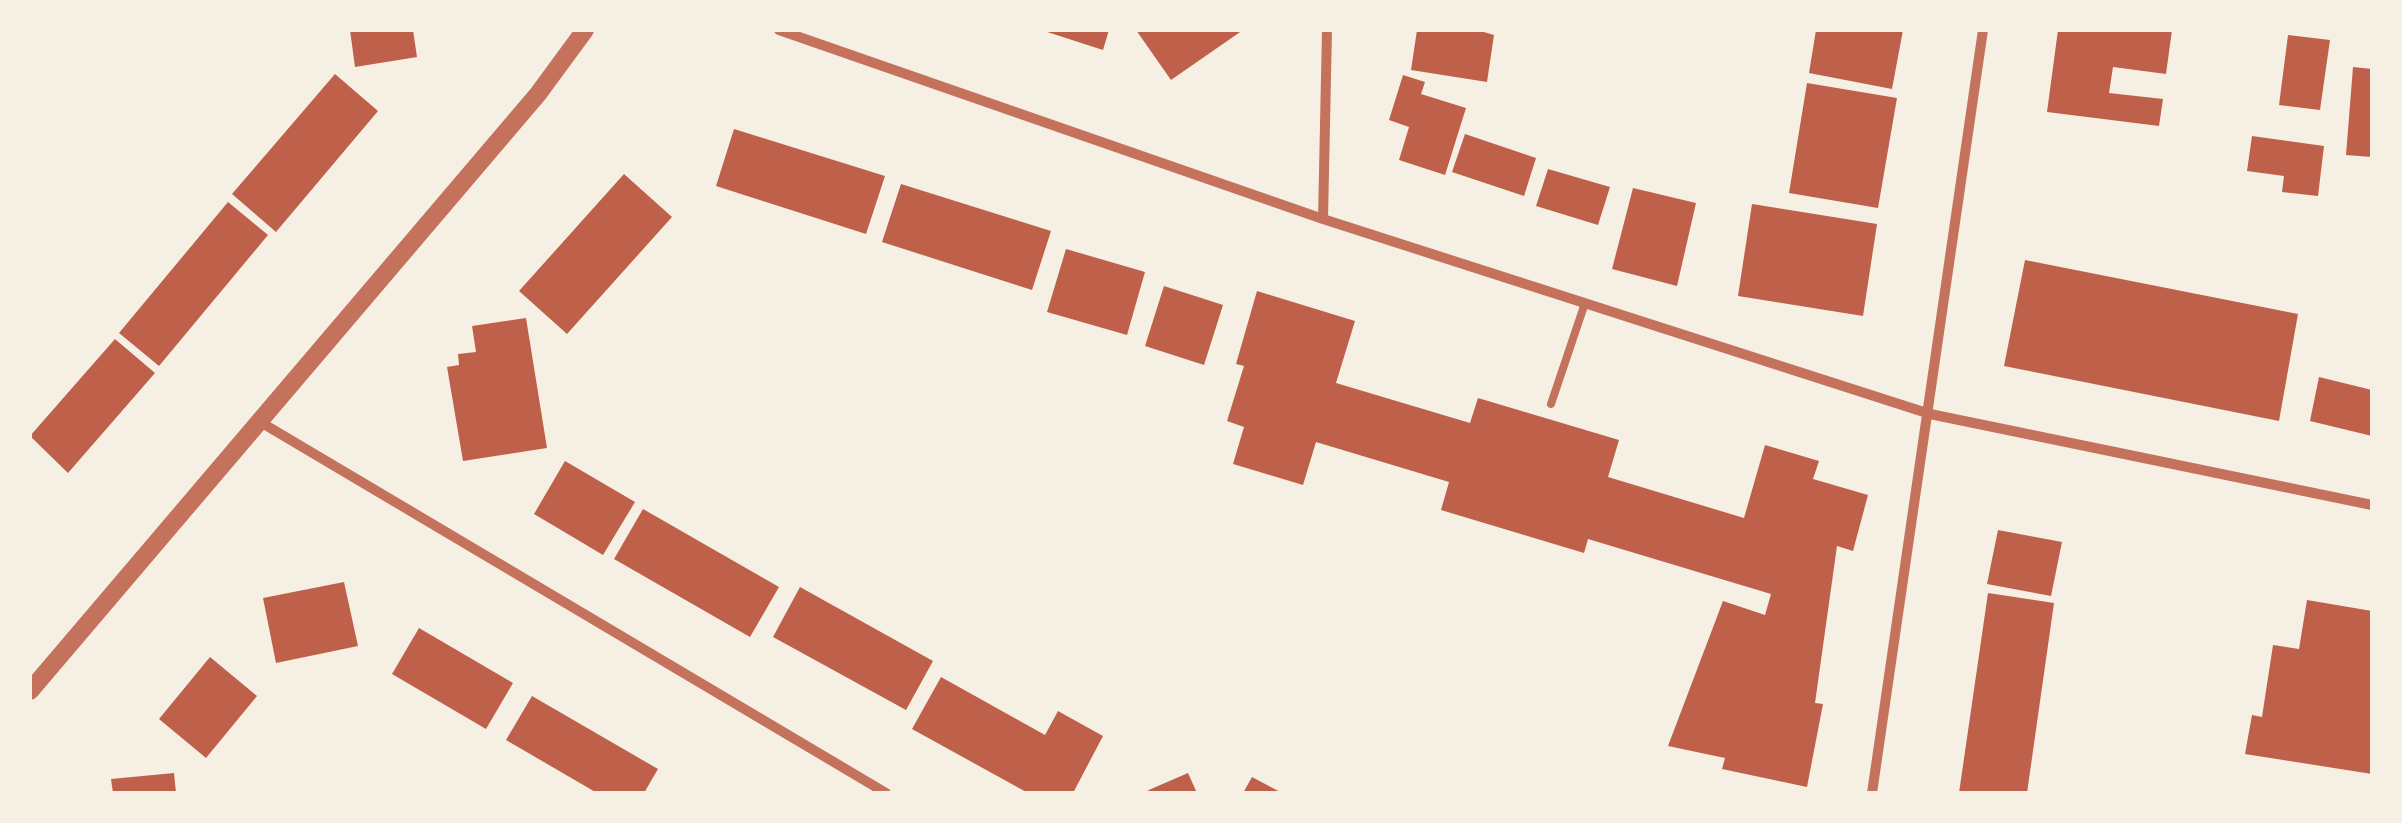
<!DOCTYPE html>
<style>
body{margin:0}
#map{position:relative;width:2402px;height:823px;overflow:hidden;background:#f6efe4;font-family:Commissioner,sans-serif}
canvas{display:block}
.frame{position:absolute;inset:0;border:32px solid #f6efe4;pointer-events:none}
</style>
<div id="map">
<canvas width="2402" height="823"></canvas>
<div class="frame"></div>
</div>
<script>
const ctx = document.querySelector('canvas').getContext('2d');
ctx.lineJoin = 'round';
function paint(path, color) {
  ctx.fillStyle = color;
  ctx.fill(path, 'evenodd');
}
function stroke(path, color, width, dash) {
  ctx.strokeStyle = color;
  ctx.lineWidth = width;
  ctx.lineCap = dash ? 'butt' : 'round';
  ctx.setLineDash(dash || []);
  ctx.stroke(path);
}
const building = new Path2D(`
 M350,30h63l4,27 -62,10z
 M1041,30h68l-6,20z
 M1136,30h107l-72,50z
 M1417,30h60l17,5 -7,47 -76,-12z
 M1816,30h87l-11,59 -83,-16z
 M2058,30h114l-6,44 -53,-7 -4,26 54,6 -4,27 -112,-14z
 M2288,35l42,5 -10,70 -41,-5z
 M2353,67l19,2v88l-26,-2z
 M335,74l43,37 -102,121 -44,-38z
 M1403,75l22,7 -4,12 45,14 -21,67 -46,-15 10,-33 -20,-7z
 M1807,83l90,15 -19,110 -89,-15z
 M734,129l151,47 -19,58 -150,-48z
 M1465,134l71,24 -12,38 -72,-24z
 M2252,136l72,10 -6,50 -36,-4 2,-16 -37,-5z
 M1548,169l62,18 -12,38 -62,-19z
 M624,174l48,43 -105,117 -48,-43z
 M901,184l150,47 -19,59 -150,-48z
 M1633,188l63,15 -19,83 -65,-17z
 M228,202l40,33 -109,131 -40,-33z
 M1752,204l125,20 -14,92 -125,-20z
 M1066,249l79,23 -18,63 -80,-23z
 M2025,260l273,54 -19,107 -275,-55z
 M1164,286l59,19 -19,60 -59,-19z
 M1257,291l98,30 -19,62 134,40 8,-25 141,42 -11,37 136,41 21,-73 54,16 -6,18 55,16 -15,56 -16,-5 -22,157 8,1 -16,83 -85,-18 3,-11 -57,-12 55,-145 42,14 6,-21 -183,-55 -4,14 -143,-43 8,-28 -133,-40 -13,43 -70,-21 11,-37 -17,-6 17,-55 -8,-2z
 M526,318l21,130 -84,13 -16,-94 12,-2 -1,-11 18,-2 -4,-26z
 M115,339l40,34 -87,100 -38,-37z
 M2319,377l53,13v46l-62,-15z
 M565,461l70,41 -32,53 -69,-41z
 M643,509l136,78 -29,50 -136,-78z
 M1998,530l64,12 -11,54 -64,-12z
 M344,582l14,64 -82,17 -13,-65z
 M800,587l133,74 -27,49 -133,-73z
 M1988,593l66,10 -27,190h-68z
 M2307,600l65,11v163l-127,-20 7,-39 10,2 11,-72 26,4z
 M419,628l94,55 -27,46 -94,-55z
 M210,657l47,39 -51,62 -47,-39z
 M941,677l104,58 13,-24 45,25 -30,57h-45l-116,-64z
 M532,696l126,73 -14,24h-47l-91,-53z
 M174,773l2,20h-63l-2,-14z
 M1188,773l9,20h-54l8,-4z
 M1252,777l30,16h-39z`);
const service = new Path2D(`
 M1551,404l33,-98`);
const minor = new Path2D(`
 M779,30l544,189 607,195 442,91
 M1323,219l4,-189
 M262,423l624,370
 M1872,793l111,-763`);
const tertiary = new Path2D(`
 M30,691l508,-597 47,-64`);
paint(building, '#bf614a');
stroke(service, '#c5725c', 8);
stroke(minor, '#c5725c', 10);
stroke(tertiary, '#c5725c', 18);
</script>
